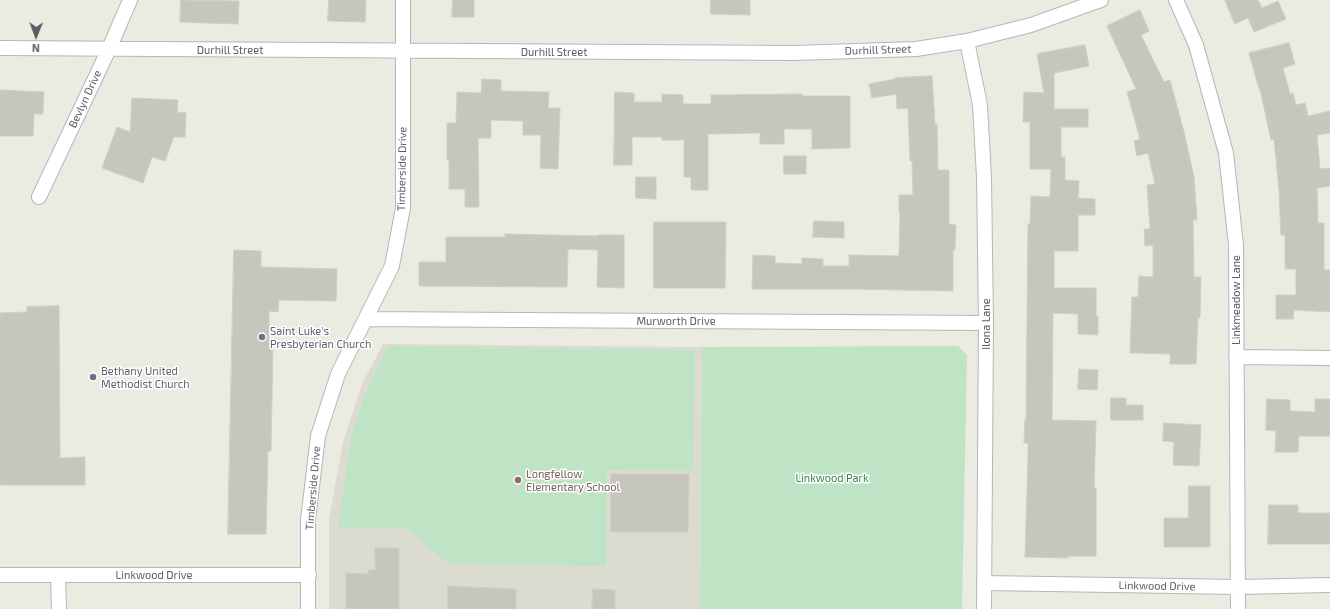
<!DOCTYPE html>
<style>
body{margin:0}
#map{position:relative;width:1330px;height:609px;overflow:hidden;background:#ecebe2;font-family:"Exo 2",sans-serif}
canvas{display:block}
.north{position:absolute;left:16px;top:16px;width:40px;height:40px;-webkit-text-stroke:3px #fff;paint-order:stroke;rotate:181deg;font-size:11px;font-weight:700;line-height:16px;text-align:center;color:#5a5c62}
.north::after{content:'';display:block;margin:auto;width:14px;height:18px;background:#5a5c62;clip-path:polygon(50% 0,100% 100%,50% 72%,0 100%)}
</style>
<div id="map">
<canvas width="1330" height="609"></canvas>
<div class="north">N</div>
</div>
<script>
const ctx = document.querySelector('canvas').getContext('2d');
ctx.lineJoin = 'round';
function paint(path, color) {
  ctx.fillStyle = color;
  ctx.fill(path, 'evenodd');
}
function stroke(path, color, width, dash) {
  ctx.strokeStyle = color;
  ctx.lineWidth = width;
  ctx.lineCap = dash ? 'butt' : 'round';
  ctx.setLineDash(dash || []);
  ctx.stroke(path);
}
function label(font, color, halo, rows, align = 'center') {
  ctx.font = font + ' "Exo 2",sans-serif';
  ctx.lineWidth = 3;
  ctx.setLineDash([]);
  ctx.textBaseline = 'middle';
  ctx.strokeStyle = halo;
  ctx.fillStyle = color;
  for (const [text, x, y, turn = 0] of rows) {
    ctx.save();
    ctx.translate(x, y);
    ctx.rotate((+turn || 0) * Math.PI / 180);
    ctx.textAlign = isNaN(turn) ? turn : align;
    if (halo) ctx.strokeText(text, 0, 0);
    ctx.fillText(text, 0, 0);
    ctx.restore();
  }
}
const education = new Path2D(`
 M383,344l319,3 -2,262h-371v-90l14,-77 19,-58z`);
const green = new Path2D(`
 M388,346l307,4 -2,121 -86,-1 -1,96 -157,-2 -41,-35 -70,-2 14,-94 16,-45z
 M958,346l9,9 -5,254h-262l2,-262z`);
const building = new Path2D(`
 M181,0l58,1 -1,23 -58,-2z
 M329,0h37l-1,22 -37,-1z
 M453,0h21v17h-22z
 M711,0h39v15l-39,-1z
 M1225,0h33l4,8 16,-7 8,18 -32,13 -6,-14 -13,6z
 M1140,10l9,21 -8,4 23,47 6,-2 14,52 10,45 3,43h-4l1,57h7l-1,41h-2l-2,46h-26v-10l-40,-1 2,-56h6l1,-21 14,1v-32l-8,1 -1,-17h6l-3,-44 8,-1 -7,-31 -11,3 -3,-15 6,-2 -13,-47 9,-3 -29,-63z
 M1289,43l6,21 -12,4 7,26 3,-1 3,12 9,-2 3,13 22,-5v22l-13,2 3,34 10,-1v18l-13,2 1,35h6v47h6v42l-36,-2 -1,9h-17v-24h20v-26h-11v-34h-4l-2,-45 -5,-51 -3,1 -11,-51h-1l-10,-36z
 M1085,45l4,21 -35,7v36h34v18h-27v30h4v23l14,1 -1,17 17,1v16h-17v36h-24v37h42v28h2v19l-20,-1v-20l-25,-1 -1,107 44,1 -2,67h2v68h-28v2l-43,-1 3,-99v-15h-4l1,-23h1l2,-196h2l1,-28 19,1 1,-28h-21v-47h-7l1,-30 20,1 -7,-39z
 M932,76l3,48h2l1,46h11v54l7,1 -1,25h-2v41l-104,-2h-97l1,-34 22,1v7l27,1v-6l21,1v7h26v-11l50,1 1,-44h-1v-17h14l-1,-34h-2l-2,-53 -11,1 -1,-15 -24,4 -3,-14 26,-5v-1z
 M482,79l19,1v11l48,1 -1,16h12l-2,61 -18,-1 1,-33h-18v-14l-32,-1v18h-13l1,69h-14v-18h-16v-29h-2v-37h9l1,-31 24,1z
 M0,90l44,2 -1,22h-9l-1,22h-33z
 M615,92l19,1v9h28v-8l21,1v9h28v-9l91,-1v2h48v52l-38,1v-20h-28v15h-24v-11l-52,1v56h-17v-13h-7v-37h-22v-3h-30v28h-18z
 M132,98l46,2 -1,12 9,1 -1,24h-11l-9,24 -13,-4 -9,26 -41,-15 15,-41 13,5z
 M784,156h22v18h-22z
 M636,177h20v22l-20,-1z
 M814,221l30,1v16l-31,-1z
 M654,222h72l-1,66h-71z
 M505,234l93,2v-1h26v53l-27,-1 1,-37 -30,-1 -1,38 -148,-1v-24h27v-25h59z
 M234,250l27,1v16l76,2 -1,32 -57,-1 -1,12 -9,-1v31h4l-2,109h-3l-2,83h-38z
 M59,306l1,152 25,-1v28h-85v-172l27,-1v-5z
 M1079,369l19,1 -1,20 -19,-1z
 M1111,398h15v7h17v15h-32z
 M1267,399l23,1v11l25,1v-13h15v37h-31l-1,16h-23l1,-21 -10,-1z
 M1164,423l37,2 -2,41 -26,-1 1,-23 -11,-1z
 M611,474h78l-1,58h-77z
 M1189,486h21v61h-46v-29h24z
 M1269,505h29v8h32v31h-62z
 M375,548h24v61h-53v-36l22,1v-4h7z
 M448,586l68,3v20h-68z
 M593,589l22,1v19h-23z`);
const street = new Path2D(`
 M1176,0l20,45 30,108 10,92 2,364
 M967,41l13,64 4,72 2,146 -2,286
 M0,48l795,5 121,-4 51,-8 64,-16 70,-25
 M39,197l70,-148 21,-49
 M366,319l620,4
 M1236,357l94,1
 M0,575h309
 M58,575l1,34
 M984,583l255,4 91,-2
 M308,609v-89l10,-84 20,-62 54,-108 11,-58v-208`);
const markers = [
 [262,337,4,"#6b7280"],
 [93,377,4,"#6b7280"],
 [518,480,4,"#8d6e63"]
];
const streetNames = [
 ["Durhill Street",230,50],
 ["Durhill Street",878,50,-2],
 ["Durhill Street",554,52],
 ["Bevlyn Drive",85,99,-65],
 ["Timberside Drive",402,169,-89],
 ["Linkmeadow Lane",1236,300,-90],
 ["Murworth Drive",676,321],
 ["Ilona Lane",986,324,-90],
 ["Timberside Drive",313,488,-85],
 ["Linkwood Drive",154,575],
 ["Linkwood Drive",1157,586,1]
];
const worshipNames = [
 ["Saint Luke's",270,331],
 ["Presbyterian Church",270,344],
 ["Bethany United",101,371],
 ["Methodist Church",101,384]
];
const educationNames = [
 ["Longfellow",526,474],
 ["Elementary School",526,487]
];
const parkNames = [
 ["Linkwood Park",832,478]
];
paint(education, '#dcdbd0');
paint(green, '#bfe3c5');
paint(building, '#c7c6be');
stroke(building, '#d0cec0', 1);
stroke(street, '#b4b6bc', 16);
stroke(street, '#fff', 14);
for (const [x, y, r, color] of markers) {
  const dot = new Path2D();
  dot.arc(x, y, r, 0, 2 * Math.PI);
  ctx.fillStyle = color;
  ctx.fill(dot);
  stroke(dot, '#fff', 1.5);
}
label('11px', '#5a5c62', '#fff', streetNames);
label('11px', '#5b616d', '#fff', worshipNames, 'left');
label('11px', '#785e54', '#fff', educationNames, 'left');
label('11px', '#398248', '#fff', parkNames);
</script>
